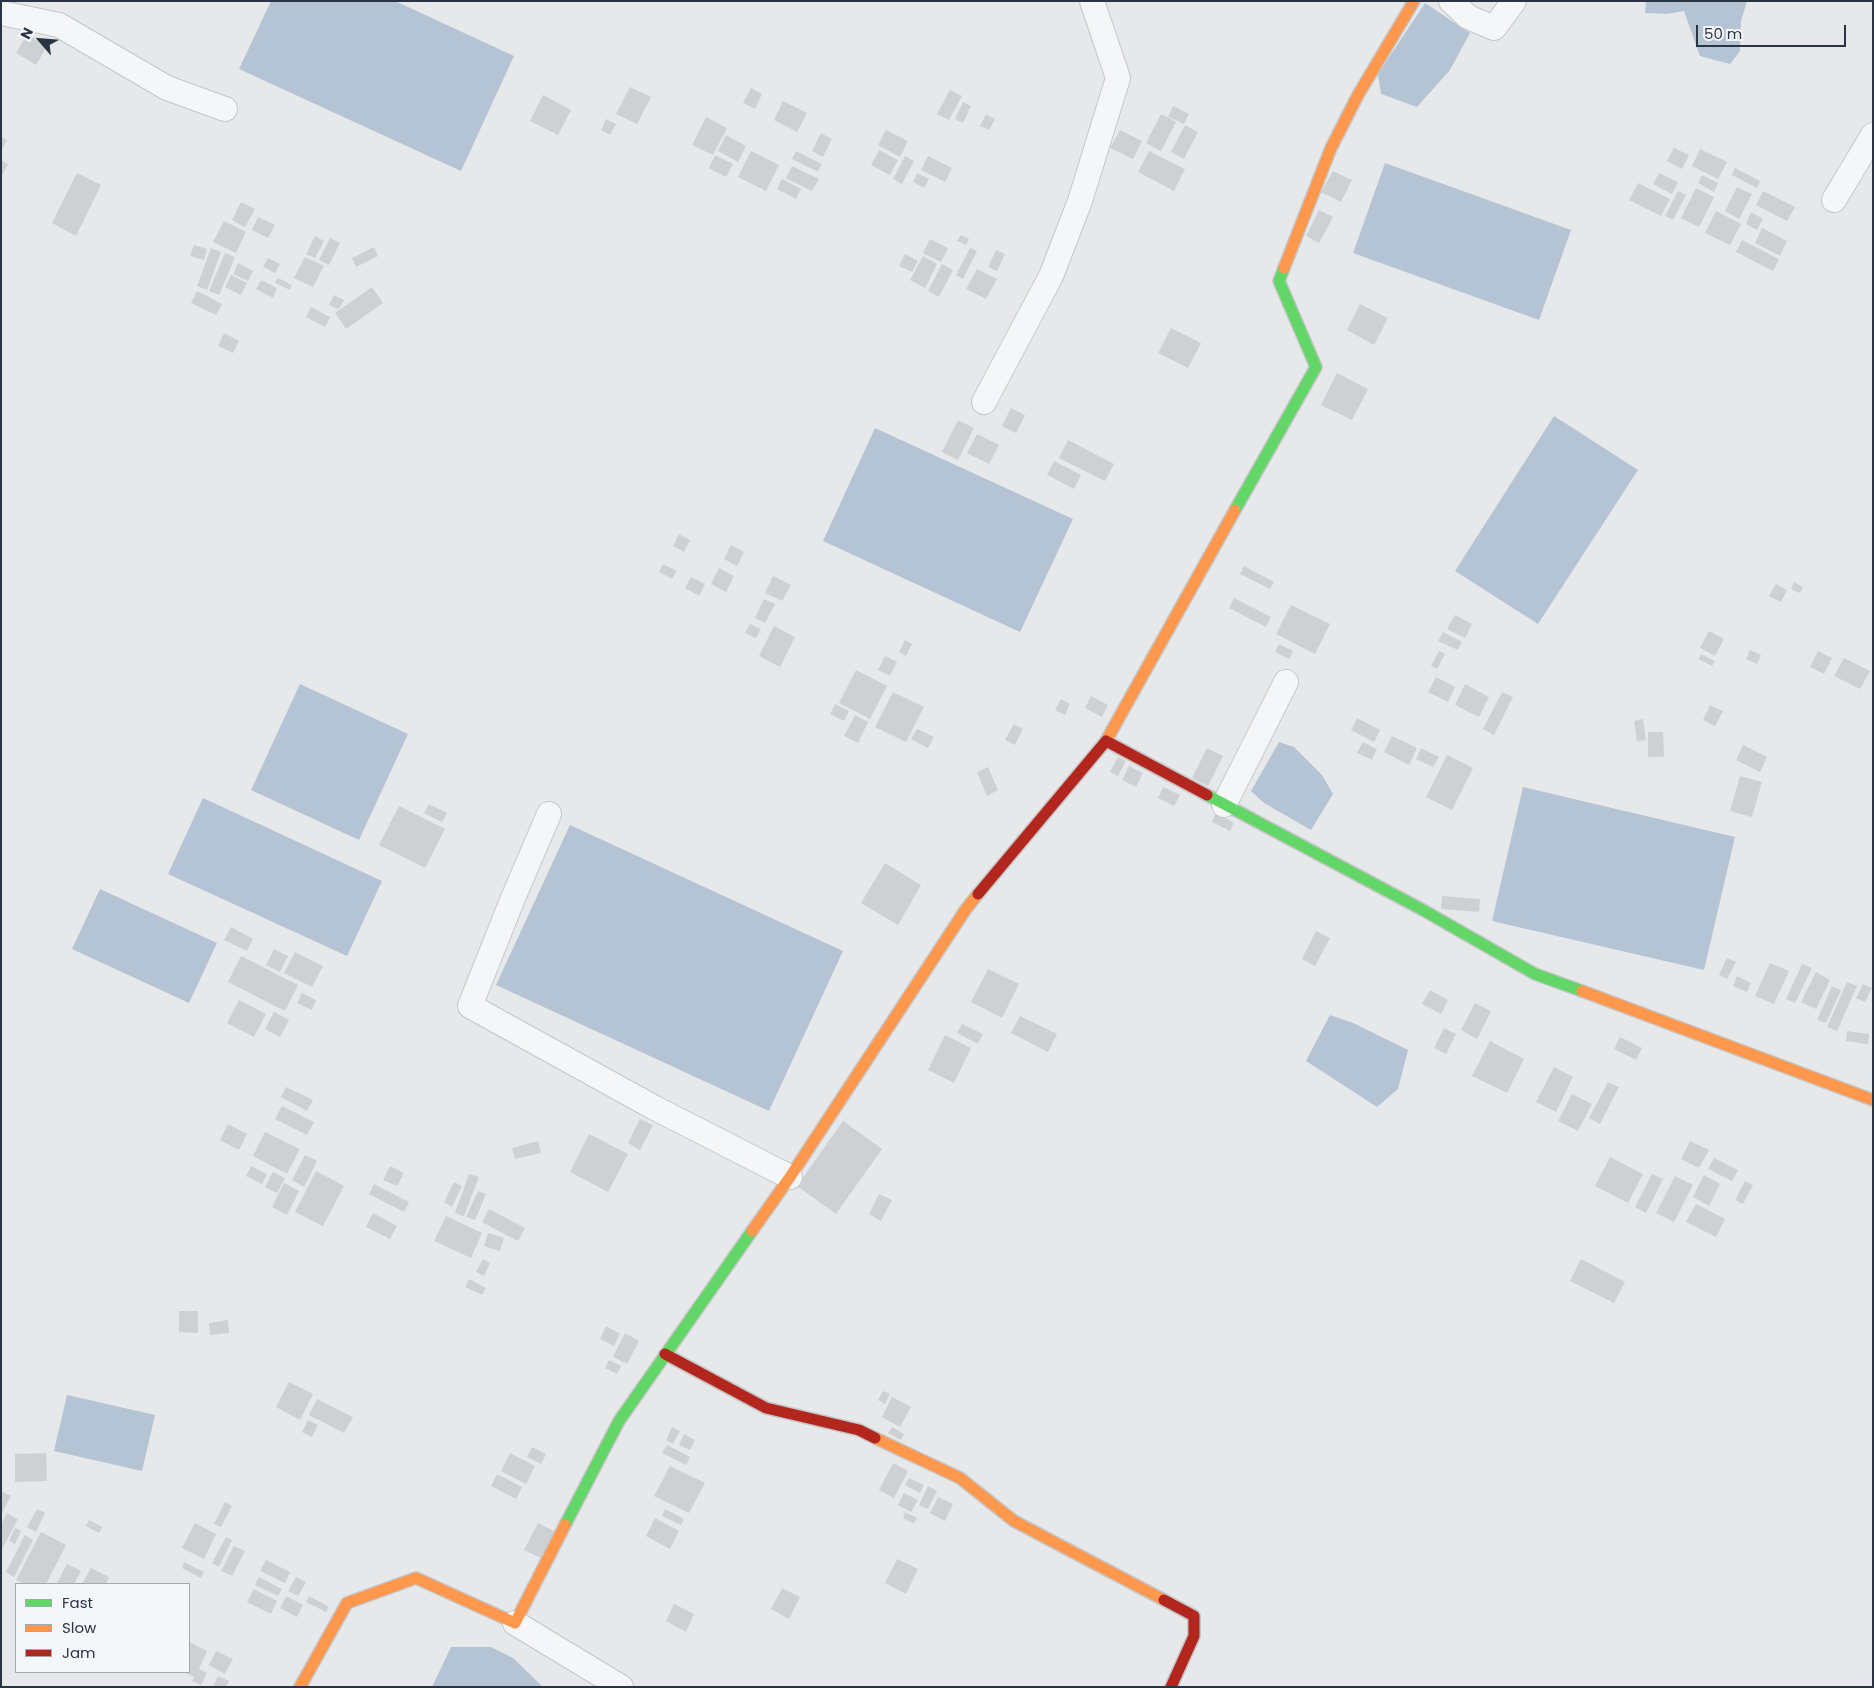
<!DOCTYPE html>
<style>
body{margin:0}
#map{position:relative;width:1874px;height:1688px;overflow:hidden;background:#e6e8ea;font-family:Poppins,sans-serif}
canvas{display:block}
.frame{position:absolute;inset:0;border:2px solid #2b3445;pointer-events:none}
.legend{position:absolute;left:15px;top:1583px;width:175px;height:90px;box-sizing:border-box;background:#f4f6f9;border:1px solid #a4a8b1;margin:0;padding:6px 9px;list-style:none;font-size:15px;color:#2b3445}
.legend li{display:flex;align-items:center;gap:10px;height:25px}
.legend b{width:25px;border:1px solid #a4a8b1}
.north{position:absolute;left:15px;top:15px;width:50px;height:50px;-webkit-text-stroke:4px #f4f6f9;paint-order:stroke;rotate:297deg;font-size:14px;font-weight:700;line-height:20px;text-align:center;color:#2b3445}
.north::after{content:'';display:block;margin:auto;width:18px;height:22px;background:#2b3445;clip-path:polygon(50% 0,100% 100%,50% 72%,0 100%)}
.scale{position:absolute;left:1696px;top:25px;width:150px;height:22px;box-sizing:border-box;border:2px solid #2b3445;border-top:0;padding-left:6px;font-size:15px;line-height:18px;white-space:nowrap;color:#2b3445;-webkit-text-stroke:4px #f4f6f9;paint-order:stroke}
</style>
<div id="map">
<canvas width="1874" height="1688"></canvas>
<div class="frame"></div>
<ul class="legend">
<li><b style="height:6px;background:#63d668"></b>Fast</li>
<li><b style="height:6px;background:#ff974d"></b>Slow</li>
<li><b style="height:6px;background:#b3261e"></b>Jam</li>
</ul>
<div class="north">N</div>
<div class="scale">50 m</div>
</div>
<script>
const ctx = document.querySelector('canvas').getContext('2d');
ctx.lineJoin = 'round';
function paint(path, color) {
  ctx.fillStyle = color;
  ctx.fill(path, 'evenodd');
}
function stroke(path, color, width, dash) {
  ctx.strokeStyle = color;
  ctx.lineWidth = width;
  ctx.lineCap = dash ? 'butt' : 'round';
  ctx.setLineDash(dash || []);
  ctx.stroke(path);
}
const water = new Path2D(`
 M271,1h124l119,55 -53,115 -222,-102z
 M1646,1h101l-6,20 -1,30 -10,13 -30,-8 -16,-45 -17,3 -22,-1z
 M1425,3l45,30 -20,37 -33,37 -36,-13 -3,-20z
 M1385,163l186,67 -32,90 -186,-67z
 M1554,416l84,54 -100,154 -83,-53z
 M875,428l198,91 -53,113 -197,-91z
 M300,684l108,50 -49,106 -108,-50z
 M1279,742l15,5 28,28 11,19 -22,36 -47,-27 -13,-12z
 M1523,787l212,50 -31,133 -212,-49z
 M203,798l179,83 -35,75 -179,-82z
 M570,825l273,126 -74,160 -273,-126z
 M100,889l117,54 -28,60 -117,-54z
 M1330,1015l23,8 55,27 -10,39 -21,18 -71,-46z
 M67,1395l88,20 -13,56 -88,-20z
 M451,1647h40l22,11 30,29h-111z`);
const building = new Path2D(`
 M27,34l20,12 -11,19 -20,-12z
 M630,87l21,10 -14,27 -21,-10z
 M751,88l11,6 -7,15 -12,-6z
 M950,90l12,6 -13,24 -12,-6z
 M543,95l28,15 -13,25 -28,-14z
 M783,101l24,12 -10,19 -23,-12z
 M963,102l8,4 -8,17 -8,-4z
 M1173,106l16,8 -5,10 -16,-7z
 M986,114l9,5 -6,11 -9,-4z
 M1161,114l15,8 -15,29 -15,-8z
 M706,117l21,11 -14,27 -21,-10z
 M606,119l10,5 -6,11 -9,-5z
 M1185,125l13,7 -14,27 -13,-7z
 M886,130l22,11 -8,16 -22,-12z
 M1120,130l22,11 -9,18 -23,-11z
 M821,133l11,6 -9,18 -11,-6z
 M726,135l20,11 -8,16 -20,-11z
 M1,137l6,3 -6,11z
 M1674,148l15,7 -7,14 -15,-8z
 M1700,149l27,13 -9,17 -26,-13z
 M879,150l19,10 -8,15 -19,-10z
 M751,151l28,14 -13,26 -28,-14z
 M796,151l26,13 -4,8 -26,-13z
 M1149,151l36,18 -11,22 -36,-19z
 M715,155l18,9 -7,13 -17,-9z
 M905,156l9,5 -12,23 -9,-5z
 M928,156l24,12 -7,14 -24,-12z
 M1,160l7,4 -7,13z
 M792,166l27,13 -7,12 -26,-13z
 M1735,168l25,13 -3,7 -25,-13z
 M1333,171l19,9 -11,22 -20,-10z
 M77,173l24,12 -25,51 -24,-13z
 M917,173l12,6 -5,9 -11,-6z
 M1659,173l19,9 -6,12 -19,-10z
 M1702,175l16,8 -4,9 -16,-9z
 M782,179l19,10 -5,10 -19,-10z
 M1638,183l32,16 -9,17 -32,-16z
 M1737,187l15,7 -13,25 -14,-8z
 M1696,188l18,9 -15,30 -18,-9z
 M1678,191l8,4 -13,25 -8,-4z
 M1763,191l32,16 -8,14 -31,-16z
 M241,202l14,7 -10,18 -13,-7z
 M1319,210l14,7 -14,26 -13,-7z
 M1716,211l25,13 -11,21 -25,-12z
 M1751,212l12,7 -6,11 -11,-6z
 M258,217l17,8 -7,13 -16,-8z
 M224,221l22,11 -10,21 -23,-11z
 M1762,228l25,13 -7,15 -25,-13z
 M961,235l8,4 -3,6 -9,-4z
 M315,236l9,5 -9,17 -9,-4z
 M330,238l10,5 -11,22 -10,-5z
 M930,239l18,9 -7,14 -18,-9z
 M1742,240l37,19 -6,12 -37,-19z
 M194,245l13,4 -3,11 -14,-4z
 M374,247l4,9 -22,11 -4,-9z
 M211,248l10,4 -14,38 -10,-4z
 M970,248l7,3 -14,28 -7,-4z
 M996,250l9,4 -8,17 -9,-4z
 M225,253l10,4 -16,38 -10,-4z
 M905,254l13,7 -6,11 -13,-6z
 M923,256l14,8 -12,24 -15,-8z
 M305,257l19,9 -11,21 -19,-9z
 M268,258l12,6 -5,9 -12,-6z
 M238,263l15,8 -5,10 -15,-7z
 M942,264l11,6 -14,27 -11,-6z
 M977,269l20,10 -11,20 -20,-10z
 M231,275l16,8 -6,12 -16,-8z
 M278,278l14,7 -2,5 -15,-7z
 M261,280l16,8 -4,10 -17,-9z
 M372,287l11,16 -37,26 -11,-16z
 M197,291l25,13 -6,11 -25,-12z
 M334,295l10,5 -5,9 -10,-4z
 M1360,304l28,14 -14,27 -27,-15z
 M311,307l19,10 -5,10 -19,-10z
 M1171,328l30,15 -13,25 -30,-15z
 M224,333l15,8 -6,12 -15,-7z
 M1337,373l31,16 -16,31 -31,-15z
 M1011,408l14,7 -9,18 -14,-7z
 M958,420l16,8 -16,32 -16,-8z
 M977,434l22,11 -10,19 -22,-11z
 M1068,440l46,24 -9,17 -46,-23z
 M1054,461l27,14 -7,14 -27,-14z
 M679,534l11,6 -6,12 -11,-6z
 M731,545l13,7 -7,14 -13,-7z
 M663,564l14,7 -5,8 -13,-7z
 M1244,566l30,16 -4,7 -30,-15z
 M719,568l15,8 -8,16 -15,-8z
 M773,576l18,9 -9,16 -17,-8z
 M691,577l14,7 -6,12 -14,-8z
 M1794,582l9,5 -3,6 -9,-4z
 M1776,584l11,6 -6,12 -12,-6z
 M1234,598l37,19 -5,10 -37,-19z
 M764,599l11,5 -10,19 -10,-5z
 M1291,605l39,19 -15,30 -39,-20z
 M1455,615l17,9 -7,14 -18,-9z
 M750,624l11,5 -5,9 -11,-5z
 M774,626l21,11 -15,30 -21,-11z
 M1709,631l15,8 -9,17 -15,-8z
 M1443,632l19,10 -4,8 -20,-9z
 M905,640l7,4 -6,12 -7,-4z
 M1279,644l14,7 -4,8 -14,-7z
 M1750,650l11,5 -4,9 -11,-5z
 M1439,651l6,3 -8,15 -6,-3z
 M1818,651l14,7 -8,16 -14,-7z
 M1701,654l14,7 -3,5 -13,-7z
 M885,656l12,6 -7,14 -12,-6z
 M1844,658l26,13 -10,18 -26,-13z
 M856,670l31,16 -17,33 -31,-16z
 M1436,677l19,10 -7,15 -20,-10z
 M1465,684l24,13 -10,20 -24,-12z
 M893,692l31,15 -18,35 -31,-15z
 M1502,692l11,5 -19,38 -11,-6z
 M1091,696l17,9 -6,12 -17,-9z
 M1061,699l9,5 -5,11 -10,-5z
 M835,704l14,7 -5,10 -14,-7z
 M1710,705l13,6 -8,15 -12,-6z
 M855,715l13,7 -10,21 -14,-7z
 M1357,718l23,12 -6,12 -23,-12z
 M1643,719l3,21 -9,1 -3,-20z
 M1014,724l9,5 -8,16 -10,-5z
 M917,729l17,8 -6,11 -17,-9z
 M1648,732h15l1,25h-16z
 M1392,736l25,12 -8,17 -25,-13z
 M1363,742l14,7 -5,11 -15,-7z
 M1743,745l24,12 -7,15 -24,-12z
 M1207,748l16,8 -15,30 -16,-8z
 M1421,748l18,9 -6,10 -17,-8z
 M1447,755l26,13 -21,42 -26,-13z
 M1118,757l8,4 -8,15 -8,-4z
 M1129,766l14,7 -7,14 -14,-7z
 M988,767l10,23 -11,6 -10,-24z
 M1740,776l22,6 -10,35 -22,-6z
 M1163,787l17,8 -6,11 -16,-8z
 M429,804l18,9 -5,9 -18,-9z
 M399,806l46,23 -20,39 -46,-23z
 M1216,813l18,10 -4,8 -18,-9z
 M885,863l36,22 -23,40 -37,-22z
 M1442,896l38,3 -1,13 -38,-3z
 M231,927l22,12 -6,12 -23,-11z
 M1316,931l14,7 -15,28 -13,-7z
 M274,949l14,7 -8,16 -14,-7z
 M295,952l28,14 -11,21 -28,-14z
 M241,956l57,29 -13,26 -57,-29z
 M1727,958l9,4 -9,17 -8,-4z
 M1770,963l19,8 -15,33 -19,-8z
 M1802,964l10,4 -17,35 -9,-4z
 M988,969l31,15 -17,34 -31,-16z
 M1816,972l14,8 -14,29 -15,-7z
 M1737,976l14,7 -4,9 -14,-6z
 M1847,982l10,4 -20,45 -10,-4z
 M1863,984l9,4 -7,14 -9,-4z
 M1832,986l9,4 -15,33 -9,-3z
 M1430,990l18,10 -7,14 -19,-10z
 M302,993l14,7 -4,10 -15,-7z
 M239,1000l27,14 -12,23 -27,-14z
 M1475,1003l16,8 -14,28 -16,-9z
 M274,1012l15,8 -9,17 -15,-8z
 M1020,1016l37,18 -9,18 -37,-19z
 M962,1024l21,10 -5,10 -21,-11z
 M1444,1028l12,6 -10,20 -12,-6z
 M1847,1031l22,3 -1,10 -22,-3z
 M945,1035l26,13 -17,35 -26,-13z
 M1620,1037l22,11 -6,12 -22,-11z
 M1490,1041l34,18 -17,34 -35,-17z
 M1554,1067l19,10 -17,35 -20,-10z
 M1608,1082l11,5 -19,37 -11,-6z
 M286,1087l27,13 -6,11 -26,-14z
 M1572,1094l20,10 -14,27 -20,-10z
 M282,1106l32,16 -7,13 -32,-16z
 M640,1119l13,6 -13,25 -12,-7z
 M843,1121l39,28 -46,65 -39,-28z
 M228,1124l19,10 -8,16 -19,-10z
 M265,1132l35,17 -13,25 -34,-18z
 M589,1134l39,20 -20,38 -38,-20z
 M538,1141l3,12 -26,6 -3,-11z
 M1690,1141l19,9 -10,18 -18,-9z
 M305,1155l12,6 -13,26 -12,-7z
 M1610,1157l33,17 -15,29 -33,-17z
 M1714,1158l24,12 -6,11 -24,-12z
 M251,1166l16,8 -5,10 -16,-8z
 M390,1166l14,7 -7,13 -14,-6z
 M316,1171l28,15 -21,40 -28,-14z
 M273,1172l12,6 -8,15 -12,-6z
 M469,1174l10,3 -15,39 -9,-3z
 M1652,1174l11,5 -17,34 -11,-6z
 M1704,1175l16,9 -11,22 -16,-9z
 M1675,1176l18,9 -19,37 -18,-9z
 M1745,1181l8,4 -10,19 -8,-4z
 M454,1182l8,4 -10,21 -8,-5z
 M284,1183l15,8 -12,24 -15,-8z
 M374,1184l35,18 -5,10 -35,-18z
 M478,1191l8,3 -11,26 -9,-3z
 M879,1194l13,6 -11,21 -12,-7z
 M1696,1204l29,15 -9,18 -30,-15z
 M489,1209l36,19 -7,13 -36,-19z
 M373,1213l24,13 -7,13 -24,-12z
 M446,1216l36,17 -11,25 -37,-17z
 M488,1233l16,5 -4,13 -16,-5z
 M483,1259l7,4 -6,13 -8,-4z
 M1581,1259l44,23 -11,21 -44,-22z
 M469,1279l17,9 -4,7 -17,-8z
 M179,1311h19v22l-19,-1z
 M228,1320l1,13 -19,2 -1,-12z
 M606,1326l14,8 -6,12 -14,-7z
 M625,1333l14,8 -12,23 -14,-7z
 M609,1360l12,6 -4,8 -12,-6z
 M289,1382l24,12 -13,26 -24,-13z
 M883,1391l7,3 -5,10 -7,-4z
 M892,1397l19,10 -11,20 -18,-10z
 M317,1399l36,18 -9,16 -35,-18z
 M308,1420l10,5 -6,12 -10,-5z
 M672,1427l8,4 -7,13 -7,-4z
 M892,1427l12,7 -3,6 -13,-7z
 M684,1434l11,6 -5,10 -11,-5z
 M667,1445l23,12 -4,8 -24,-12z
 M532,1447l14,7 -5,10 -14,-7z
 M46,1453l1,28 -32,1v-28z
 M510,1453l25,13 -9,18 -25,-13z
 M893,1463l15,8 -14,27 -15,-8z
 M670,1466l35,17 -16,30 -35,-17z
 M497,1474l25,13 -6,12 -25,-13z
 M909,1478l15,7 -4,8 -15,-8z
 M928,1486l9,5 -9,18 -9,-4z
 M1,1491l10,5 -10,19z
 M904,1493l14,7 -7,12 -13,-7z
 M938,1497l15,7 -8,17 -15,-8z
 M225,1502l7,4 -11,21 -7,-3z
 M37,1509l8,4 -9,19 -9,-5z
 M665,1509l19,10 -3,6 -19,-9z
 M905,1512l12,6 -3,6 -11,-6z
 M7,1513l11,6 -17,32v-26z
 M655,1518l24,13 -9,18 -24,-13z
 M89,1520l13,7 -3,6 -13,-7z
 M195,1523l21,11 -12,25 -22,-11z
 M538,1523l16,8 -13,27 -17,-8z
 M15,1528l6,3 -6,13 -6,-3z
 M41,1532l25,13 -20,39h-22l-8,-4z
 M25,1535l8,5 -19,37 -8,-5z
 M226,1537l6,3 -13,27 -7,-4z
 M234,1546l11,5 -13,25 -11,-5z
 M897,1559l21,10 -12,25 -21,-11z
 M266,1560l24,12 -5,11 -25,-12z
 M184,1562l20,10 -3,6 -19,-10z
 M67,1564l14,7 -7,13 -17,-1z
 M91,1568l18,9 -3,7h-24z
 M259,1577l23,12 -4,7 -23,-11z
 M296,1577l10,5 -8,14 -10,-5z
 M782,1588l18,9 -11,22 -18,-10z
 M254,1589l23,12 -6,13 -24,-12z
 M286,1596l17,9 -6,12 -17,-9z
 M309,1596l20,11 -3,5 -20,-10z
 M674,1604l20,10 -8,18 -20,-11z
 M189,1642l18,9 -8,18 8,4 -6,12 -9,-4 2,-4 -10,-5h5z
 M216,1651l17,8 -8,15 -16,-9z
 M218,1676l11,5 -3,6h-13z`);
const street = new Path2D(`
 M1451,1l17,16 26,11 20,-27
 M1,13l58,12 108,63 58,21
 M1834,200l39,-65
 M984,402l67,-126 29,-75 38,-123 -26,-77
 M1224,805l62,-123
 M549,814l-36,84 -43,108 183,101 137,70
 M515,1623l106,64`);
const fast = new Path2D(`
 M1235,510l81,-143 -37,-86 5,-13
 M1207,795l216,115 112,64 47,17
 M565,1525l54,-104 133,-190`);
const slow = new Path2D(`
 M1284,268l47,-120 27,-53 56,-94
 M1106,741l129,-231
 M1582,991l291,109
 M752,1231l38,-54 176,-268 12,-15
 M875,1438l85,40 54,43 150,79
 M300,1687l47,-84 69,-25 99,45 50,-98`);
const jam = new Path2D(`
 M978,894l128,-153 101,54
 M665,1354l101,54 93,22 16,8
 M1164,1600l30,16v20l-23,51`);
paint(water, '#b4c4d5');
paint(building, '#ced0d3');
stroke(street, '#c4c6c8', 26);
stroke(fast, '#c4c6c8', 14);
stroke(slow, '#c4c6c8', 14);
stroke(jam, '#c4c6c8', 14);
stroke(street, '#f5f6f7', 24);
stroke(fast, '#63d668', 11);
stroke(slow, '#ff974d', 11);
stroke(jam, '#b3261e', 11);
</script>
